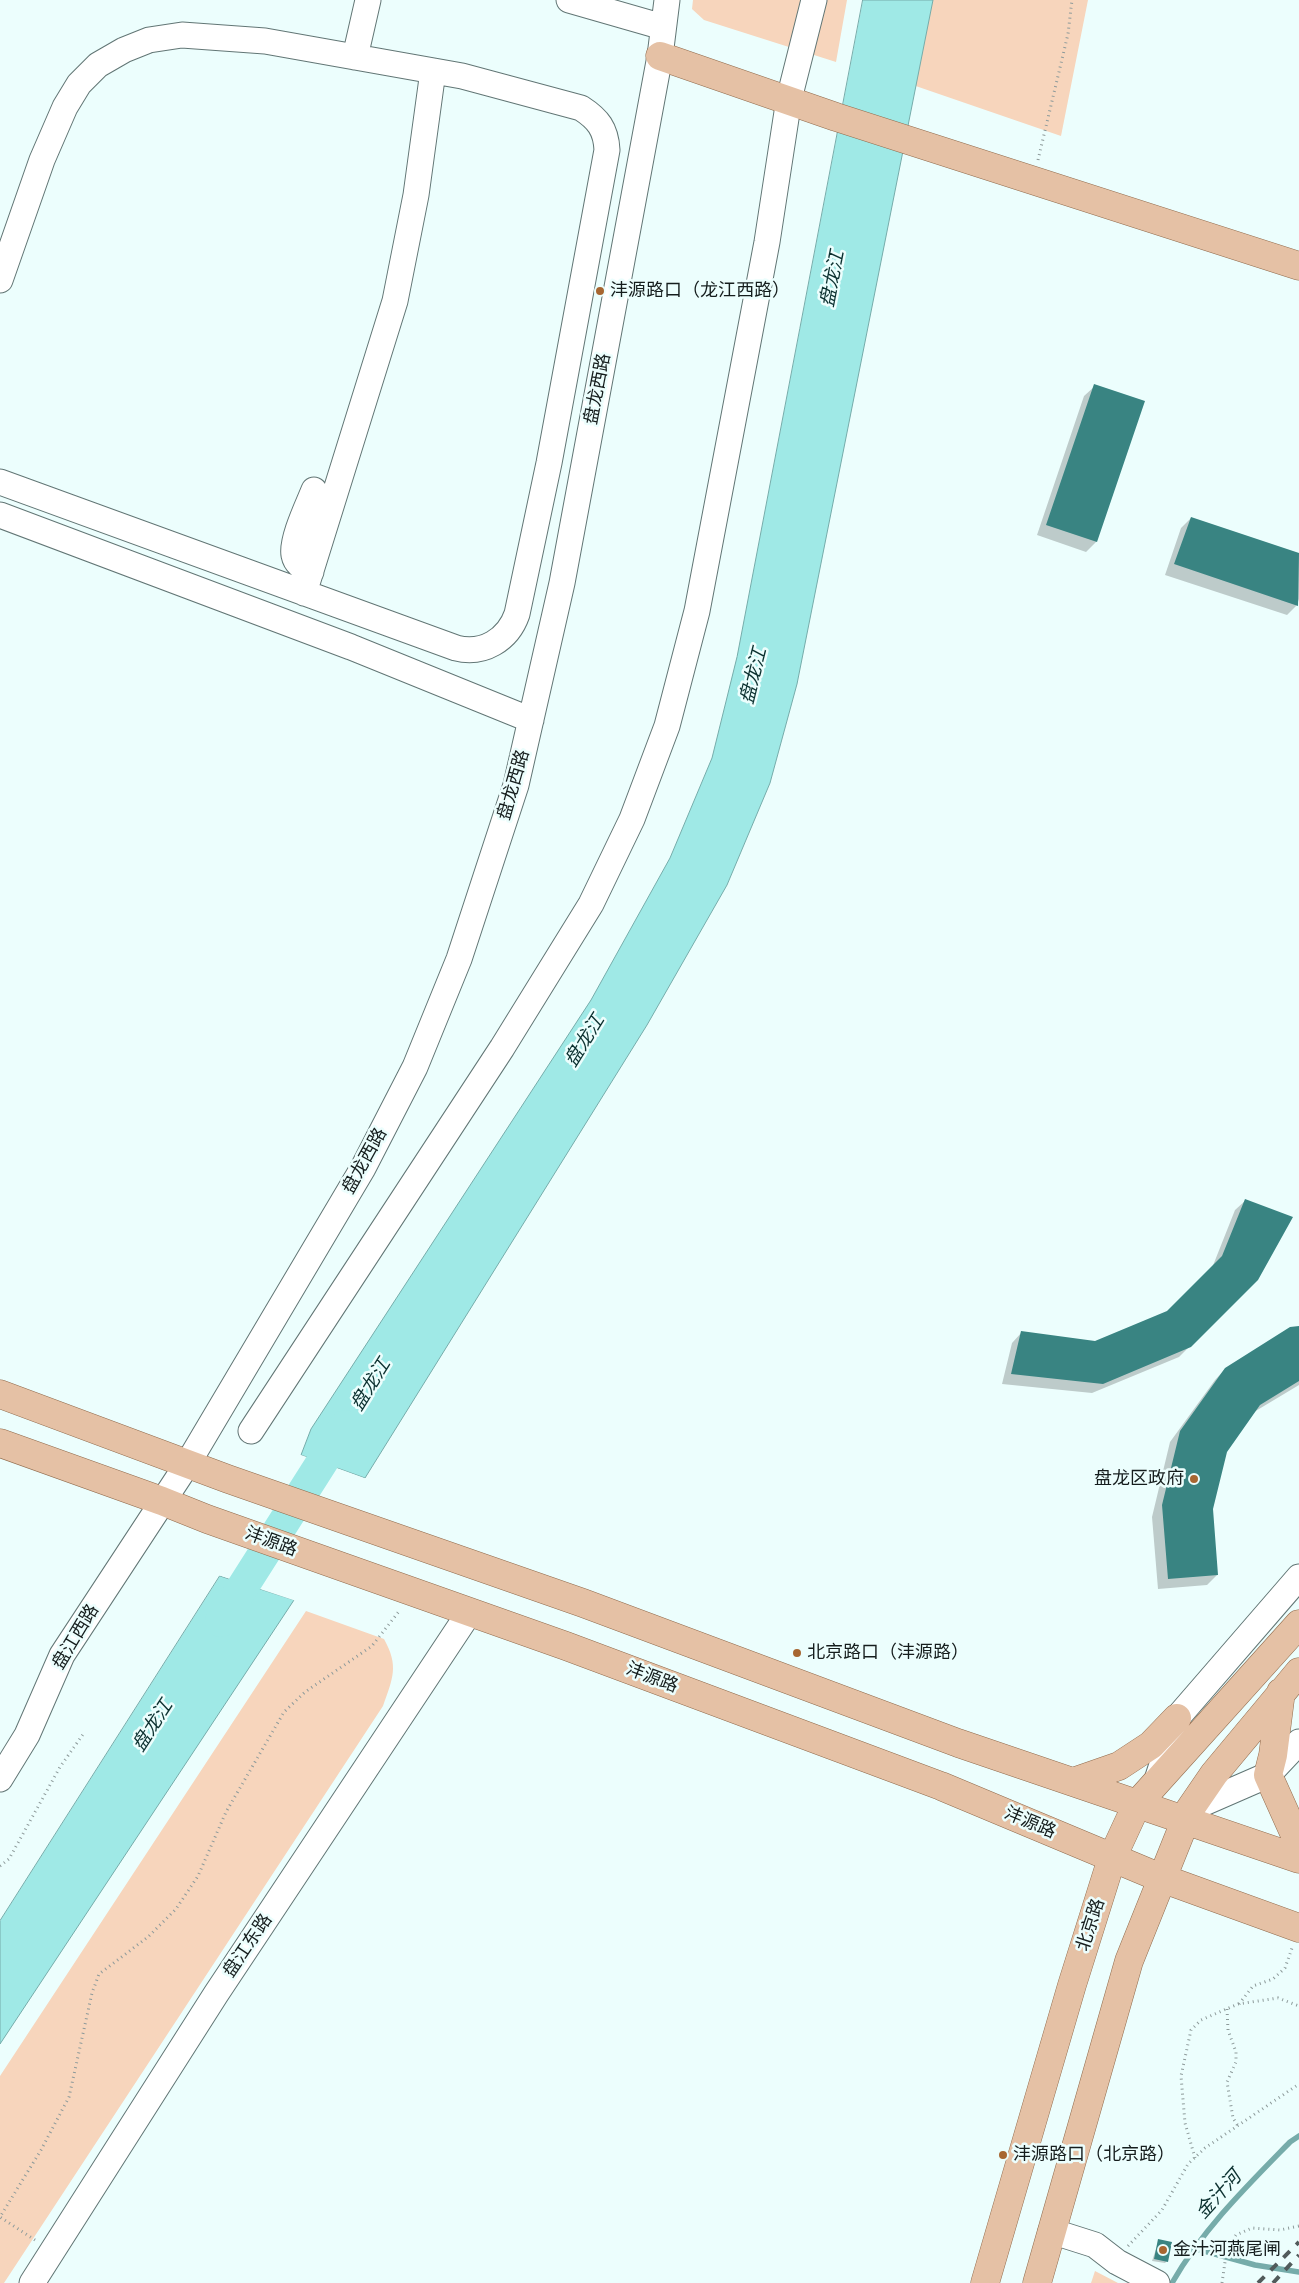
<!DOCTYPE html>
<meta charset="utf-8">
<style>
body{margin:0}
canvas{display:block;background:#ecfefd}
</style>
<canvas width="1299" height="2283"></canvas>
<script>
const ctx = document.querySelector('canvas').getContext('2d');
ctx.lineJoin = 'round';
function paint(path, color) {
  ctx.fillStyle = color;
  ctx.fill(path, 'evenodd');
}
function stroke(path, color, width, dash) {
  ctx.strokeStyle = color;
  ctx.lineWidth = width;
  ctx.lineCap = dash ? 'butt' : 'round';
  ctx.setLineDash(dash || []);
  ctx.stroke(path);
}
function label(font, color, halo, rows, align = 'center') {
  ctx.font = font + ' Arial,"Noto Sans SC",sans-serif';
  ctx.lineWidth = 5;
  ctx.setLineDash([]);
  ctx.textBaseline = 'middle';
  ctx.strokeStyle = halo;
  ctx.fillStyle = color;
  for (const [text, x, y, turn = 0] of rows) {
    ctx.save();
    ctx.translate(x, y);
    ctx.rotate((+turn || 0) * Math.PI / 180);
    ctx.textAlign = isNaN(turn) ? turn : align;
    if (halo) ctx.strokeText(text, 0, 0);
    ctx.fillText(text, 0, 0);
    ctx.restore();
  }
}
const green = new Path2D(`
 M693,0h154l-11,62 -132,-42 -12,-11z
 M923,0h165l-27,136 -154,-53z
 M306,1611l78,28c15,27 9,39 -1,67l-379,577h-4v-207z
 M1095,2271l23,12h-27z`);
const water = new Path2D(`
 M863,0h70l-136,684 -27,99 -43,102 -80,140 -282,453 -64,-23 10,-26 280,-429 79,-142 42,-100 25,-101z
 M220,1576l74,24 -294,444v-123z`);
const pier = new Path2D(`
 M299,1454l2,1 66,24 -3,1 -63,-23z
 M221,1573l74,25 1,3 -78,-26z`);
const shadow = new Path2D(`
 M1095,386l1,156 -10,10 -49,-17 47,-139z
 M1191,518l108,37v44l-2,6 -10,10 -122,-40 16,-47z
 M1246,1200l11,79 -78,78 -87,36 -90,-9 10,-41 10,-11 73,11 72,-31 45,-44 23,-58z
 M1299,1327v58l-45,27 -28,39 -14,58 5,66 -10,10 -49,4 -6,-72 18,-75 45,-62 10,-11z
 M1159,2240l8,21 -2,2 -13,-2z`);
const stream = new Path2D(`
 M1193,2248l62,17 44,7
 M1172,2283c31,-54 75,-97 118,-141l9,-6`);
const river = new Path2D(`
 M221,1621l124,-195`);
const building = new Path2D(`
 M1094,384l51,17 -48,141 -51,-17z
 M1191,517l108,36 -1,53 -124,-42z
 M1245,1199l48,18 -35,63 -67,67 -88,37 -92,-10 10,-43 74,10 72,-30 55,-55z
 M1299,1326v55l-39,24 -33,47 -14,57 5,66 -50,4 -6,-74 18,-74 45,-63 65,-41z
 M1158,2239l14,3 -4,20 -14,-3z`);
const path = new Path2D(`
 M1038,160l30,-126 4,-34
 M0,1866l9,-7 51,-92 24,-34
 M1239,2004l14,-18 20,-7 12,-11 7,-20
 M1227,2009l1,21 8,22v10l-9,20 6,36 5,8
 M1195,2158l-10,-35 -4,-47 10,-46 10,-10 37,-16 40,-6 21,8
 M35,2240l-35,-23 41,-67 28,-53 23,-104 7,-19 49,-37 28,-28 22,-33 28,-64 58,-100 21,-20 67,-46 28,-36
 M1128,2246l34,-36 26,-46 17,-16 94,-64
 M1222,2283l5,-35 9,-13 16,-7 28,2 19,-4`);
const minor = new Path2D(`
 M569,0l94,27
 M355,57l13,-57
 M0,280l42,-120 23,-53 14,-23 19,-19 26,-15 25,-10 33,-5 83,6 197,35 119,32c17,11 25,21 26,42l-58,313 -32,151c-9,26 -34,41 -61,34l-456,-166
 M0,515l351,132 180,73
 M311,572c-7,-4 -15,-7 -17,-17 -3,-15 14,-50 20,-65
 M304,593l91,-292 21,-106 17,-124
 M251,1431l251,-383 89,-144 41,-85 35,-93 30,-115 70,-369 22,-143 25,-99
 M0,1779l27,-44 35,-80 126,-192 175,-295 52,-101 44,-108 57,-174 46,-202 98,-527 7,-56
 M1157,1780l20,-62 122,-141
 M1190,1809l78,-34 31,-33
 M1051,2231l44,14 22,17 40,21
 M32,2283l184,-289 253,-381`);
const major = new Path2D(`
 M660,56l176,61 463,149
 M0,1394l228,85 355,124 375,140 341,116
 M0,1443l162,58 45,18 359,127 375,140 220,92 138,50
 M1281,1692l-8,63 -5,20 31,69
 M1073,1782l46,-16 32,-21 26,-27
 M985,2283l87,-298 40,-127 25,-54 162,-180
 M1037,2283l92,-322 61,-152 24,-35 85,-102`);
const rail = new Path2D(`
 M1258,2283l41,-41
 M1273,2283l26,-28`);
const markers = [
 [600,291,5,"#a76631"],
 [1194,1479,5,"#a76631"],
 [797,1653,5,"#a76631"],
 [1003,2155,5,"#a76631"],
 [1163,2250,5,"#a76631"]
];
const poiNames = [
 ["沣源路口（龙江西路）",610,291],
 ["盘龙区政府",1184,1479,"right"],
 ["北京路口（沣源路）",807,1653],
 ["沣源路口（北京路）",1013,2155],
 ["金汁河燕尾闸",1173,2250]
];
const streetNames = [
 ["盘龙西路",598,389,-79],
 ["盘龙西路",514,785,-74],
 ["盘龙西路",365,1161,-61],
 ["沣源路",271,1542,20],
 ["盘江西路",76,1637,-59],
 ["沣源路",652,1678,21],
 ["沣源路",1030,1823,23],
 ["北京路",1091,1925,-72],
 ["盘江东路",248,1946,-56]
];
const waterNames = [
 ["盘龙江",833,279,-79],
 ["盘龙江",754,676,-76],
 ["盘龙江",585,1041,-58],
 ["盘龙江",371,1385,-58],
 ["盘龙江",153,1726,-57],
 ["金汁河",1219,2195,-48]
];
paint(green, '#f7d5bc');
paint(water, '#9fe9e6');
stroke(water, '#76acaa', 1);
paint(pier, '#ecfefd');
paint(shadow, '#0003');
stroke(stream, '#76acaa', 5.5);
stroke(river, '#9fe9e6', 32);
paint(building, '#398482');
stroke(minor, '#627675', 27);
stroke(major, '#916c4e', 29);
stroke(path, '#8d9a9a', 3, [1, 4]);
stroke(minor, '#fff', 25);
stroke(major, '#e5c1a5', 28);
stroke(rail, '#515b5b', 4, [9, 9]);
for (const [x, y, r, color] of markers) {
  const dot = new Path2D();
  dot.arc(x, y, r, 0, 2 * Math.PI);
  ctx.fillStyle = color;
  ctx.fill(dot);
  stroke(dot, '#ecfefd', 2);
}
label('18px', '#151d1d', '#ecfefd', poiNames, 'left');
label('18px', '#151d1d', '#ecfefd', streetNames);
label('italic 19px', '#0c3130', '#ecfefd', waterNames);
</script>
